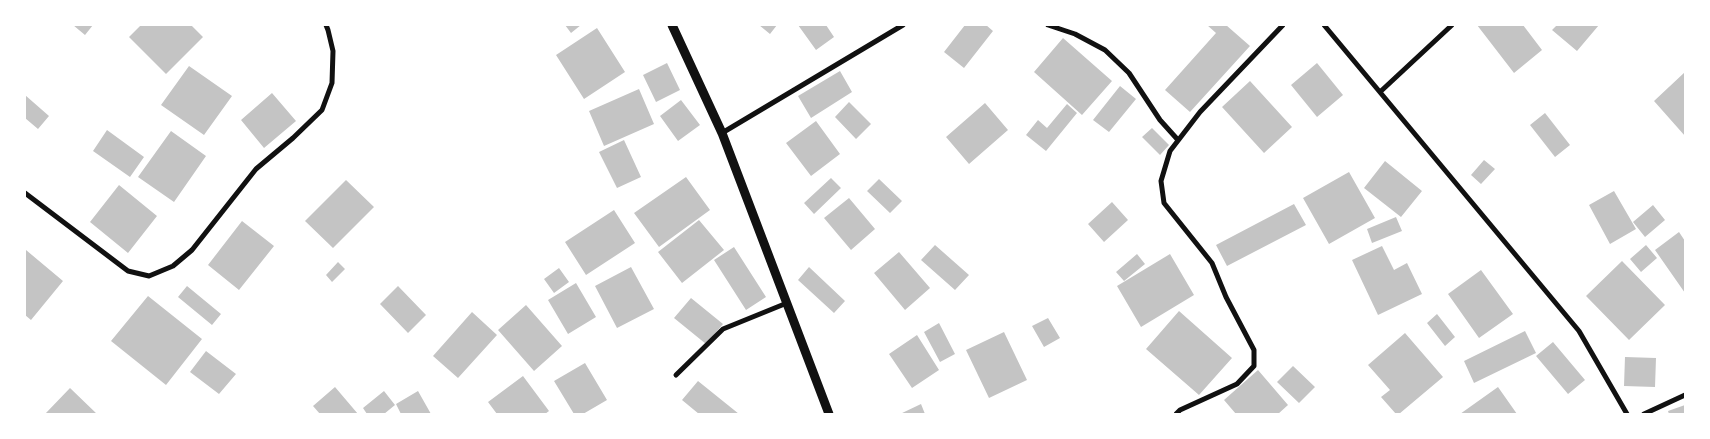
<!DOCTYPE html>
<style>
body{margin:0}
#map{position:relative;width:1710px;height:439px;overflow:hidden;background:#fff;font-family:"Libre Baskerville",serif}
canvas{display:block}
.frame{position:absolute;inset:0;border:26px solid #fff;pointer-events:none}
</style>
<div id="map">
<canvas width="1710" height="439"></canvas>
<div class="frame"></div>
</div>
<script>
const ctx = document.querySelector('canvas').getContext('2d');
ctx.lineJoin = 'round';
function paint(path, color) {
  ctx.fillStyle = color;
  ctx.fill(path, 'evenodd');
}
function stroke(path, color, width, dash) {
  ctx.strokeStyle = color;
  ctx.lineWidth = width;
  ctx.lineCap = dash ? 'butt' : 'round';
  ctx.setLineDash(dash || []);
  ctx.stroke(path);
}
const building = new Path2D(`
 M73,25h20l-8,10z
 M141,25h50l12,12 -37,37 -37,-37z
 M565,25h16l-10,8z
 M759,25h18l-7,9z
 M798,25h28l8,12 -18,13z
 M965,25h21l7,6 -29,37 -20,-16z
 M1207,25h19l24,21 -60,66 -25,-22 51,-57z
 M1477,25h46l19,25 -28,23z
 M1557,25h42l-22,26 -25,-21z
 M597,28l28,44 -41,27 -28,-44z
 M1063,38l49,43 -30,34 -48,-43z
 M667,63l13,27 -24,12 -13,-27z
 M1317,63l26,32 -26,22 -26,-32z
 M189,66l43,30 -28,39 -43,-30z
 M840,71l12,21 -41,26 -13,-22z
 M1685,72v64l-31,-35z
 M1250,81l42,46 -28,26 -42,-46z
 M1120,86l16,13 -27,33 -16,-12z
 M639,89l15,35 -50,22 -15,-35z
 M272,93l24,28 -32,27 -23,-28z
 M25,95l24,21 -11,13 -13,-11z
 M681,100l19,25 -22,16 -18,-25z
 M849,102l22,22 -15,15 -21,-22z
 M985,103l23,27 -39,34 -23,-27z
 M1067,104l10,9 -31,38 -20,-16 12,-15 9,8z
 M1545,113l25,32 -15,12 -25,-32z
 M816,121l24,33 -29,22 -25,-33z
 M1152,128l17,17 -9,10 -18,-18z
 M107,130l37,27 -14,20 -37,-26z
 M171,131l35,25 -32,46 -36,-25z
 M624,140l17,37 -24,11 -18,-36z
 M1484,160l11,9 -14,15 -10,-9z
 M1385,161l37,30 -21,26 -37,-29z
 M1349,172l26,46 -46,26 -26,-46z
 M686,177l24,33 -51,37 -25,-34z
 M831,178l10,10 -27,26 -10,-11z
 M879,179l23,22 -12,12 -23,-22z
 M346,180l28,27 -41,41 -28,-27z
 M119,185l38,31 -29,37 -38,-31z
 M1614,191l22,38 -26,15 -21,-39z
 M849,198l26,31 -24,21 -27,-32z
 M1112,202l16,18 -24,22 -16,-18z
 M1294,204l12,21 -79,41 -11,-21z
 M1653,205l12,15 -20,17 -12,-15z
 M614,210l21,33 -49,32 -21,-33z
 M1396,217l6,14 -30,12 -5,-14z
 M699,220l25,30 -42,33 -24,-31z
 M242,221l32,25 -35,44 -31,-25z
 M1679,232l6,9v52l-30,-43z
 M935,245l34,30 -14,15 -34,-30z
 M1646,245l11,13 -16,14 -11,-13z
 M1382,246l12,24 13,-7 15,31 -44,21 -26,-55z
 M734,247l32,50 -20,13 -32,-50z
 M26,250l37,31 -32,39 -6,-5z
 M899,252l31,36 -25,22 -31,-37z
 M1137,254l8,10 -21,17 -8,-9z
 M1170,254l24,41 -53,32 -24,-41z
 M1622,261l43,44 -36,35 -43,-44z
 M338,262l7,7 -13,13 -6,-7z
 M631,267l23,42 -37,19 -22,-42z
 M809,267l36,34 -11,12 -36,-33z
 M559,268l10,14 -15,11 -10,-14z
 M1481,270l32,44 -34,24 -31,-44z
 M576,283l20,34 -28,17 -20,-34z
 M187,286l34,28 -9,11 -34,-28z
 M398,286l28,29 -18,18 -28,-29z
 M148,296l54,43 -36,46 -55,-44z
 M691,298l32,26 -17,20 -32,-26z
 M526,305l36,41 -28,25 -36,-41z
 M1179,311l53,47 -33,37 -53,-46z
 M472,312l25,23 -39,43 -25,-22z
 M1437,314l18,23 -10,9 -18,-23z
 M1048,318l12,20 -16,9 -12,-21z
 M939,323l16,31 -15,8 -16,-30z
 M1525,331l11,22 -62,30 -10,-22z
 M1004,332l23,48 -38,18 -23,-48z
 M1405,333l38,44 -44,37h-3l-15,-17 9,-7 -22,-25z
 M917,335l22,35 -27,18 -23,-34z
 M1553,342l32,38 -17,14 -32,-38z
 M206,351l30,23 -17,20 -29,-22z
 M1625,357l31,1 -1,29 -31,-1z
 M585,363l22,37 -24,14h-9l-20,-33z
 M1293,366l22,21 -16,16 -22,-21z
 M1258,370l30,35 -10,9h-42l-12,-14z
 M523,376l26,35 -4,3h-48l-9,-12z
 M698,381l41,33h-40l-17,-14z
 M335,387l23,27h-38l-7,-8z
 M1498,387l19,27h-57z
 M70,388l27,26h-52z
 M384,391l11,14 -11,9h-17l-4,-6z
 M418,391l13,23h-30l-5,-10z
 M921,404l4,10h-25z
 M1685,405v9h-16l-1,-3z`);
const minor = new Path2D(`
 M1048,25l27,9 30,16 24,23 31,47 18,20
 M1324,25l255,306 48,83
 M1380,92l72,-67
 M722,133l181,-108
 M25,193l103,78 21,5 24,-10 19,-16 64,-81 37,-31 29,-28 10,-27 1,-32 -5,-21 -2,-5
 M676,375l47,-46 64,-26
 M1176,414l4,-4 57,-26 17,-18v-16l-28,-53 -14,-34 -48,-60 -3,-22 9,-30 30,-39 83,-87
 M1644,414l41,-19`);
const tertiary = new Path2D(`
 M672,25l50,108 107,281`);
paint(building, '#c4c4c4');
stroke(minor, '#111', 5);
stroke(tertiary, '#111', 9);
</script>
